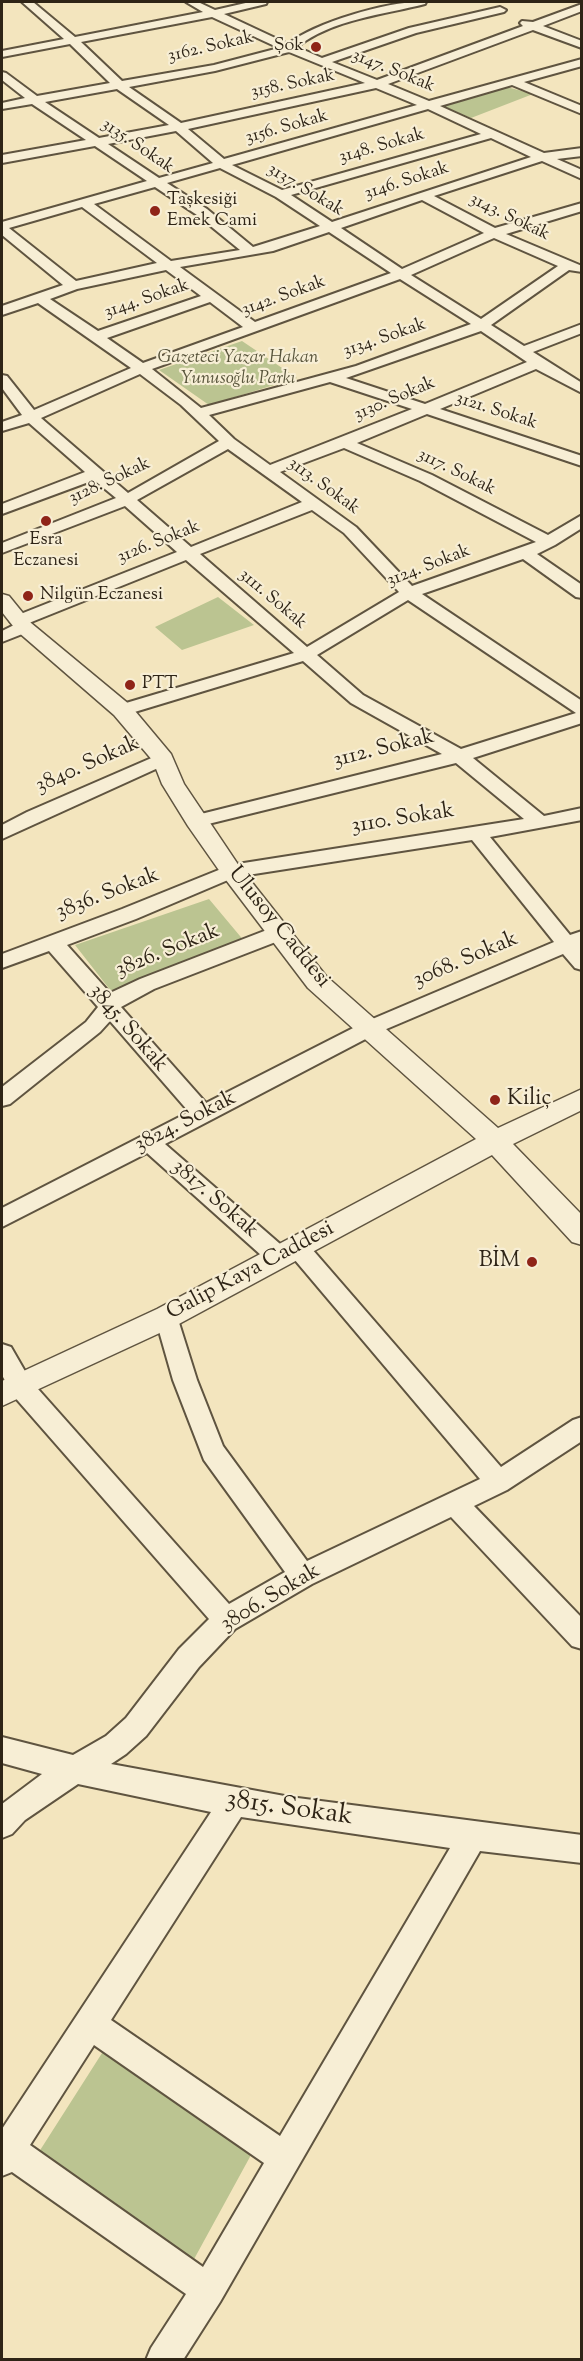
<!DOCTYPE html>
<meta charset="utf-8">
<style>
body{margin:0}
#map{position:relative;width:583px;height:2361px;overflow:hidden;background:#f3e5be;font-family:"Sorts Mill Goudy",serif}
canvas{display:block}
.frame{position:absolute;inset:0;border:3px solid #2e2416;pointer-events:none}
</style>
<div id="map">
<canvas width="583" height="2361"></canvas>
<div class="frame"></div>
</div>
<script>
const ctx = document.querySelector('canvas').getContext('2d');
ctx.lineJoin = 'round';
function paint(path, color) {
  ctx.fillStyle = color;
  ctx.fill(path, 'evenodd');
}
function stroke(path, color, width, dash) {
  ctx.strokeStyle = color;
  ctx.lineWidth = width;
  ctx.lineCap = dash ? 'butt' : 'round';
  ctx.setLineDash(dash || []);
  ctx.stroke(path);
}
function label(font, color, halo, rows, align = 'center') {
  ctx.font = font + ' "Sorts Mill Goudy",serif';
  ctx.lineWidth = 4.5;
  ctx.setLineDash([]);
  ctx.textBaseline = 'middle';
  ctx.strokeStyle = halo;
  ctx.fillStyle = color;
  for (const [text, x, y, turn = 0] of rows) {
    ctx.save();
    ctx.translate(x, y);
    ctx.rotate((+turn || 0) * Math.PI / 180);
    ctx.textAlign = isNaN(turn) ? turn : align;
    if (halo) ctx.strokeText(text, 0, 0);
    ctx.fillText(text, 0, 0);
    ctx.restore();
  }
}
const green = new Path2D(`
 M507,87l26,7 -62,24 -28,-12z
 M242,341l55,37 -88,27 -50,-35z
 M218,597l36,28 -72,25 -27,-23z
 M209,899l36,43 -134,49 -36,-46z
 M104,2050l147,105 -58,106 -156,-106z`);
const minor = new Path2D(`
 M22,2h11l42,35 128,-25 -17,-10h12l17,8 35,-8h17l-1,2 -42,10 64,30c28,-22 104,-44 138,-42l-1,2c-43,11 -92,15 -128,43l25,11 87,-30 91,-21 6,3 -2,2 -88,21 -84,29 45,18 146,-54 -3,-3 2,-2 11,1 49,-18v7l-39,15 39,15v7l-49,-18 -145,54 41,17 153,-42v7l-58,16 58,24v8l-70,-29 -72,21 104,47 38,-5v8l-25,3 25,11v9l-40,-18 -108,35 61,32 87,-25v8l-76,23 76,32v6l-13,-2 -78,55 33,21 58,-22v9l-49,19 49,31v10l-46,-24 -96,40 142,47v10l-155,-52 -70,29 75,32 116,60 34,-20v13l-27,17 -18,9 45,31v13l-6,-1 -53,-38 -101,35 160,107v22l-109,35 71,58 38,-8v12l-92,17 80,98 12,-4v39l-7,-2 -12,-14 -186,79 -212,111 122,106 4,7 -4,7 -8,2 -8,-2 -124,-111 -145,74v-19l187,-96 -79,-91 -10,11 -90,72 -8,2v-19l84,-65 12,-15 -49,-56 -47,17v-14l120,-45 109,-44 293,-46 -68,-56 -260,64 -7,-2 -2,-4 2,-4 253,-63 -91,-51 -48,-42 -175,53h-12l-3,-4 3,-4 178,-53 -108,-93 -157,63 4,4 -3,4 -28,11v-11l12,-6 -4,-4 3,-4 164,-65 -52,-46 -123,47v-10l114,-45 -22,-18 -92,34v-10l83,-32 -56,-49 -27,8v-9l20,-7 -20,-27v-13l5,1 27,34 97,-42 -93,-65 -36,12v-9l61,-21 -61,-50v-13l145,-41 -52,-35 -93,17v-8l84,-15 -54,-36 -30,5v-6l23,-5 -23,-18v-8l4,1 31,23 73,-13 -40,-39 -68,13v-6l62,-12zM212,17l67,31 -65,17 -92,16 -41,-39zM289,52l76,31 -184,40 -52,-36 86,-16zM376,88l41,17 -193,54 -36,-30zM117,89l52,36 -70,13 -54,-36zM428,109l53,25 -199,56 -50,-25zM176,131l37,32 -54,15 -51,-34zM491,138l40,19 -199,65 -41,-27zM220,168l56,29 44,29 -67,21 -46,-38 -40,-26zM155,187l42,28 43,35 -69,11 -77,-57zM422,200l62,33 -82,36 -61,-41zM82,207l75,56 -81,18 -67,-53zM329,232l62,41 -136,49 -75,-55 93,-16zM494,238l64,28 -77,53 -70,-44zM166,270l35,26 -103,35 -48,-32 27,-10zM400,279l71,45 -115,42 -155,42 -49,-39zM210,302l33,25 -100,36 -36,-25zM481,331l46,31 -102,42 -79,-26zM140,374l41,31 38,36 -91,52 -87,-75zM330,382l82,27 -142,56 -36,-26 -25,-24zM344,448l76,33 116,61 -124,44 -56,-59 -76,-55zM228,449l74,53 -111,45 -54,-47zM312,510l32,23 55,59 -92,55 -107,-93zM408,600l168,113 -115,36 -98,-54 -46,-40zM472,840l82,102 -191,81 -157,80 -85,-96 33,-18 132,-51 3,-5 -3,-5 -7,-2 -7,2 -132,51 -30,14 -43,-48 69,-26 99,-42z
 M163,753l6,2 3,4 -3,4 -167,76v-14l25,-13z
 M297,1238l8,3 196,226 72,-47 9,-3v24l-75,49 -33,16 108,112v31l-10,-3 -121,-129 -139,67 -77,45 -36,38 -53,69 -20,18 -15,10 179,33 292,38v28l-102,-12 -260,451 -37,58h-37l5,-12 35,-54 -174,-122 -10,4v-47l209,-317 -133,-28 -53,36 -13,14 -10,4v-34l40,-30 -40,-11v-26l71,18 33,-19 20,-18 53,-69 30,-30 -197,-225 -10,-19v-31l9,3 19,33 199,224 56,-32 -81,-112 -31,-80 -18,-63 4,-7 8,-3 8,3 22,70 26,66 84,115 173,-82 -191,-226 -4,-6 4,-6zM241,1817l209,31 -170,288 -169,-116zM94,2045l170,118 -61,104 -173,-122z`);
const tertiary = new Path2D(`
 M2,594l7,2 22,27 99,82 41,49 13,30 55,82 87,110 172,152 84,-39v21l-69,34 69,71v30l-10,-3 -80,-87 -315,170 -175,81v-25l155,-72 319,-170 -168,-151 -85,-112 -35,-50 -26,-42 -9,-23 -39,-46 -97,-84 -15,-19z`);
const markers = [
 [316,47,6,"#8f2418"],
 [155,211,6,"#8f2418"],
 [46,521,6,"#8f2418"],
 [28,596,6,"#8f2418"],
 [130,685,6,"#8f2418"],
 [495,1100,6,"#8f2418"],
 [532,1262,6,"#8f2418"]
];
const farPoinames = [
 ["Şok",304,47,"right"],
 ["Taşkesiği",167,201],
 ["Emek Cami",167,222],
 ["Esra",46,541,"center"],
 ["Eczanesi",46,562,"center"],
 ["Nilgün Eczanesi",40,596],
 ["PTT",142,685]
];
const farStreetnames = [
 ["3162. Sokak",211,48,-13],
 ["3147. Sokak",393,72,22],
 ["3158. Sokak",293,85,-12],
 ["3156. Sokak",287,128,-16],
 ["3135. Sokak",137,147,34],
 ["3148. Sokak",382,147,-16],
 ["3146. Sokak",407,182,-18],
 ["3137. Sokak",305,191,31],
 ["3143. Sokak",509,218,26],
 ["3142. Sokak",284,297,-20],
 ["3144. Sokak",147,300,-19],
 ["3134. Sokak",385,339,-19],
 ["3130. Sokak",395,400,-23],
 ["3121. Sokak",496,412,18],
 ["3117. Sokak",456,473,26],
 ["3128. Sokak",110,482,-25],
 ["3113. Sokak",323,487,36],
 ["3126. Sokak",159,543,-22],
 ["3124. Sokak",429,567,-21],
 ["3111. Sokak",272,600,40]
];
const farParknames = [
 ["Gazeteci Yazar Hakan",238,359],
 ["Yunusoğlu Parkı",238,380]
];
const streetNames = [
 ["3112. Sokak",384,750,-14],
 ["3840. Sokak",88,766,-24],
 ["3110. Sokak",403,820,-9],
 ["3836. Sokak",108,895,-21],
 ["Ulusoy Caddesi",278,928,51],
 ["3826. Sokak",168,952,-22],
 ["3068. Sokak",466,961,-23],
 ["3845. Sokak",127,1029,49],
 ["3824. Sokak",186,1123,-27],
 ["3817. Sokak",214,1200,41],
 ["Galip Kaya Caddesi",251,1272,-28],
 ["3806. Sokak",271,1599,-31]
];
const poiNames = [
 ["Kiliç",507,1100],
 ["BİM",520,1262,"right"]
];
const nearStreetnames = [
 ["3815. Sokak",289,1810,8]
];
paint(green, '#bbc491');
stroke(minor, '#5f5440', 4);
stroke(tertiary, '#5f5440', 3);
paint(minor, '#f7eed5');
paint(tertiary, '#f7eed5');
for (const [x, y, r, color] of markers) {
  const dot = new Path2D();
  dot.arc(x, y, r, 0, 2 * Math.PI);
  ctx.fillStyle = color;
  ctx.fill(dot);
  stroke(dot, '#f7eed5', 2);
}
label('18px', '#2e2416', '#f7eed5', farPoinames, 'left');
label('18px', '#2e2416', '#f7eed5', farStreetnames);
label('italic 18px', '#58543b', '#f7eed5', farParknames);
label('22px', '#2e2416', '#f7eed5', streetNames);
label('22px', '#2e2416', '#f7eed5', poiNames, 'left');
label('27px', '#2e2416', '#f7eed5', nearStreetnames);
</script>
